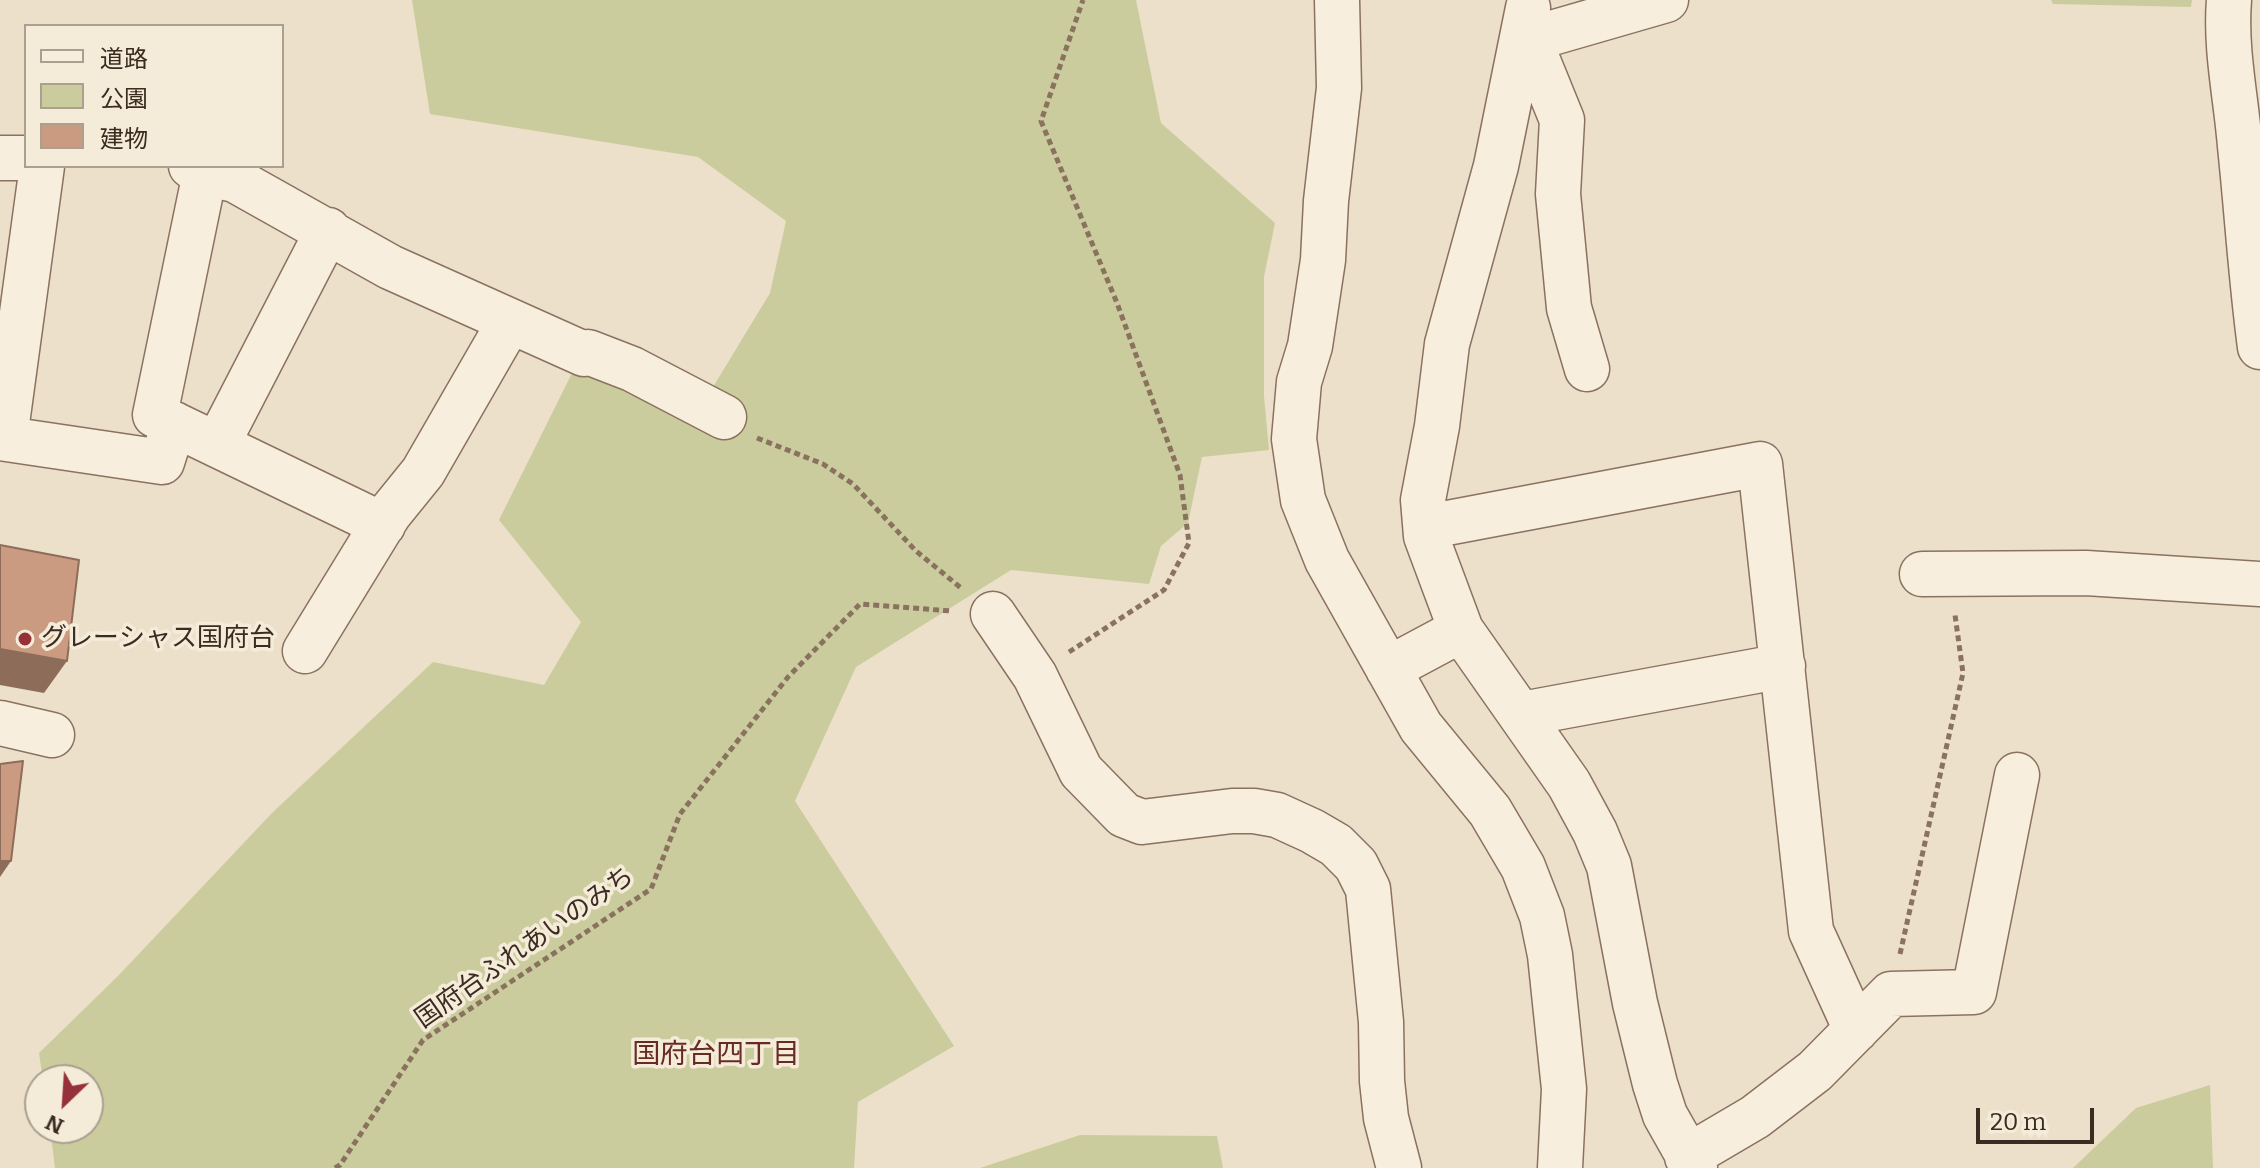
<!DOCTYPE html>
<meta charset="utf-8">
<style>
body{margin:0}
#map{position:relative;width:2260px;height:1168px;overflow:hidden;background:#ede0ca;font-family:Bitter,"Noto Sans JP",serif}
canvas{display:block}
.legend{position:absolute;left:24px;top:24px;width:260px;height:144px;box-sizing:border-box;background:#f5ebd9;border:2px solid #ab9f8f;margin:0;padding:10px 14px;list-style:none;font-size:24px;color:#3b2c21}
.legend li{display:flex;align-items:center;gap:16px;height:40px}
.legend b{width:40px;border:2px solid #ab9f8f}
.north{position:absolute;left:24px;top:1064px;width:80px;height:80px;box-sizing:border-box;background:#f5ebd9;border:2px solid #ab9f8f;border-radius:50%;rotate:205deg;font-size:22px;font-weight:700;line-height:32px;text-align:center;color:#3b2c21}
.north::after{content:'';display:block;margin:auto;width:28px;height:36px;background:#973139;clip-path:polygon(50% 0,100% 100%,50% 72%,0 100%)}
.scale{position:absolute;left:1976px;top:1108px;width:118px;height:36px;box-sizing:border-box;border:4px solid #3b2c21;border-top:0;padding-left:10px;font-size:24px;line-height:28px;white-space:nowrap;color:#3b2c21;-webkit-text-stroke:6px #f5ebd9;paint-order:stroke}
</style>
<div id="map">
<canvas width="2260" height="1168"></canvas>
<ul class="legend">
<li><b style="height:10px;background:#f8eedd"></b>道路</li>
<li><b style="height:22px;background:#cacc9e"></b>公園</li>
<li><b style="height:22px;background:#ca9a81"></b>建物</li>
</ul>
<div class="north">N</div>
<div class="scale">20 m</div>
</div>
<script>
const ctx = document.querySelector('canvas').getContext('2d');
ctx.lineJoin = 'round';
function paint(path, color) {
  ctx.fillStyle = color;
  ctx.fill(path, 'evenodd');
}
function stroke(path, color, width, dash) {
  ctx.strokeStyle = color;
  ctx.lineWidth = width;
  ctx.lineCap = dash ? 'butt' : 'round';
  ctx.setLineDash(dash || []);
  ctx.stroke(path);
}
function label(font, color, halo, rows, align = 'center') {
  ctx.font = font + ' Bitter,"Noto Sans JP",serif';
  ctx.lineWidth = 7;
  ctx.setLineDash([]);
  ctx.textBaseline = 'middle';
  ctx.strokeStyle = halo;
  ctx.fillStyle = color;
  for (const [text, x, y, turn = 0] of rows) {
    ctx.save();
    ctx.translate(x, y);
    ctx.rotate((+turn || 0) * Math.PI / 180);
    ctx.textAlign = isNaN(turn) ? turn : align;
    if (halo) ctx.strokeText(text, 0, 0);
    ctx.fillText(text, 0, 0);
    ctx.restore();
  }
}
const green = new Path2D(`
 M412,0h724l25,123 114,100 -11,54v119l5,54 -67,7 -14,66 -27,23 -12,38 -138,-14 -155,97 -61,134 159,245 -96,56 -4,66h-799l-5,-40h38v-48h-45l-4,-27 79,-77 154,-163 161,-151 111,23 37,-63 -82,-102 79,-159 132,31 60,-99 16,-72 -88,-64 -268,-43z
 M2051,0h141l-1,7 -138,-3z
 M2210,1085l3,83h-140l63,-60z
 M1080,1135l137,1 6,32h-243z`);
const path = new Path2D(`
 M757,438l66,26 30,20 63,67 45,37
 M1069,652l95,-62 25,-47 -9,-68 -63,-172 -76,-182 42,-121
 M1900,954l63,-281 -8,-58
 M335,1168l5,-3 83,-125 228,-151 29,-75 108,-137 72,-73 91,7`);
const minor = new Path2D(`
 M1337,0l2,88 -13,113 -3,59 -13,86 -11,36 -5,57 9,61 24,60 94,167 69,84 33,56 19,49 8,39 14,134 -4,79
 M2229,0c-4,49 7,97 11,146 7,67 11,134 20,201
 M1528,8l-32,158 -49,178 -10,82 -14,74 3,36 35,94 108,154 26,48 14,34 26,137 20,81 10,31 30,53
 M1529,22l7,34 26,64 -4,74 11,114 18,61
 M1531,39l135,-39
 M0,158h26
 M191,166l14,2v5l30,7 155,87 194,87 4,-2 44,17 92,48
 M205,173l-50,242 228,110
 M0,438l162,24 12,-38
 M5,438l37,-272
 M217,445l111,-215
 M1426,527l334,-63 51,467 45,99
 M1922,574l164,-1 174,11
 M993,614l42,62 46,95 43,44 18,7 90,-11h22l23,4 35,16 24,14 20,20 12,24 13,133 1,59 4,37 13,50
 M305,651l84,-137 34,-42 87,-151
 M1388,669l73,-39
 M1522,714l261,-48
 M0,723l52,12
 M1687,1157l68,-40 60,-46 76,-77 83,-2 43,-217`);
const shadedWall = new Path2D(`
 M0,649l67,12 -23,32 -44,-8z
 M0,861h11l-11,16z`);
const building = new Path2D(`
 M0,545l79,15 -12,101 -67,-12z
 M23,761l-12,100h-11v-97z`);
const markers = [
 [25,639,8,"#973139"]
];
const poiNames = [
 ["グレーシャス国府台",41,639]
];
const streetNames = [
 ["国府台ふれあいのみち",525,948,-35]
];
const neighbourhoodNames = [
 ["国府台四丁目",716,1055]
];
paint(green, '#cacc9e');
stroke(minor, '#8a725f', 47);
stroke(path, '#8a725f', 5, [6, 4]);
stroke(minor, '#f8eedd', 44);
paint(shadedWall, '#8d6c5a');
paint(building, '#ca9a81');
stroke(building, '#8d6c5a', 2);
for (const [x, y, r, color] of markers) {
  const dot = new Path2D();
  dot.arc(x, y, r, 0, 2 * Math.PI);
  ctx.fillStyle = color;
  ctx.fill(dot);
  stroke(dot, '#f5ebd9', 3);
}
label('26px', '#3b2c21', '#f5ebd9', poiNames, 'left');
label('26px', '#3b2c21', '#f5ebd9', streetNames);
label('28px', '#662b22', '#f5ebd9', neighbourhoodNames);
</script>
